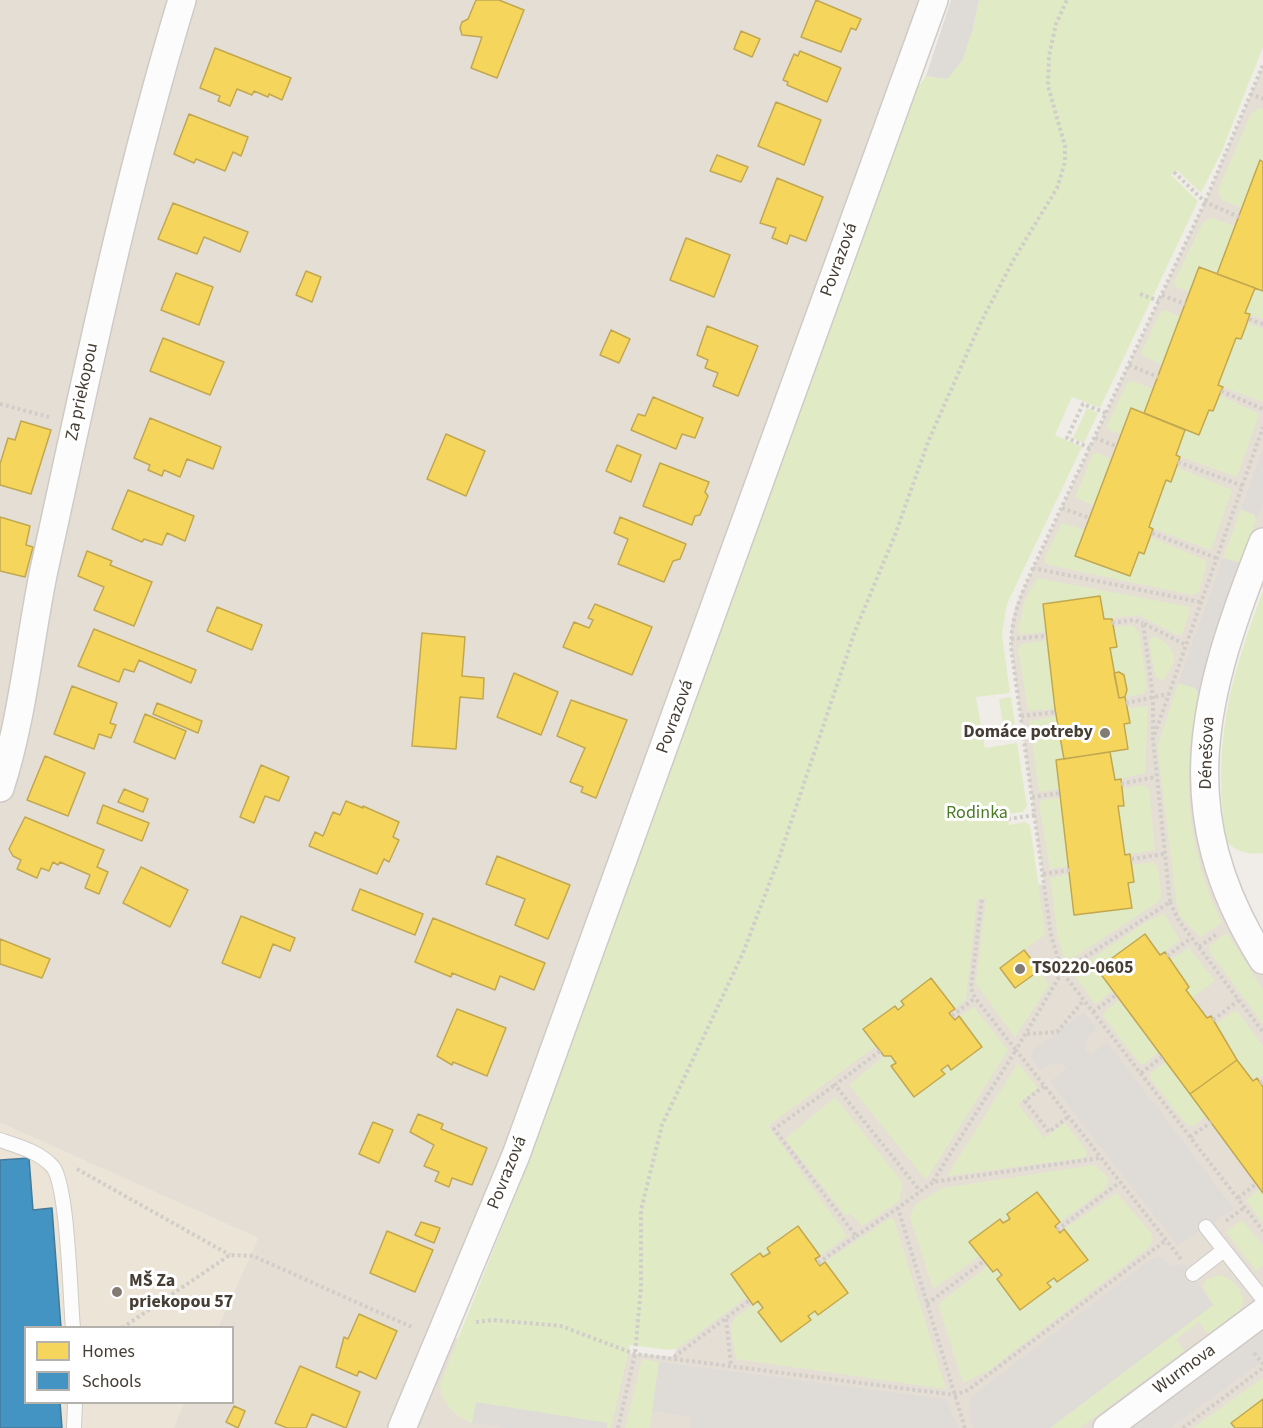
<!DOCTYPE html>
<meta charset="utf-8">
<style>
body{margin:0}
#map{position:relative;width:1263px;height:1428px;overflow:hidden;background:#f0ede8;font-family:"Source Sans 3",sans-serif}
canvas{display:block}
.legend{position:absolute;left:24px;top:1326px;width:210px;height:78px;box-sizing:border-box;background:#fff;border:2px solid #b5b2ae;margin:0;padding:8px 10px;list-style:none;font-size:18px;color:#463e34}
.legend li{display:flex;align-items:center;gap:12px;height:30px}
.legend b{width:30px;border:2px solid #b5b2ae}
</style>
<div id="map">
<canvas width="1263" height="1428"></canvas>
<ul class="legend">
<li><b style="height:16px;background:#f6d55c"></b>Homes</li>
<li><b style="height:16px;background:#4393c3"></b>Schools</li>
</ul>
</div>
<script>
const ctx = document.querySelector('canvas').getContext('2d');
ctx.lineJoin = 'round';
function paint(path, color) {
  ctx.fillStyle = color;
  ctx.fill(path, 'evenodd');
}
function stroke(path, color, width, dash) {
  ctx.strokeStyle = color;
  ctx.lineWidth = width;
  ctx.lineCap = dash ? 'butt' : 'round';
  ctx.setLineDash(dash || []);
  ctx.stroke(path);
}
function label(font, color, halo, rows, align = 'center') {
  ctx.font = font + ' "Source Sans 3",sans-serif';
  ctx.lineWidth = 6;
  ctx.setLineDash([]);
  ctx.textBaseline = 'middle';
  ctx.strokeStyle = halo;
  ctx.fillStyle = color;
  for (const [text, x, y, turn = 0] of rows) {
    ctx.save();
    ctx.translate(x, y);
    ctx.rotate((+turn || 0) * Math.PI / 180);
    ctx.textAlign = isNaN(turn) ? turn : align;
    if (halo) ctx.strokeText(text, 0, 0);
    ctx.fillText(text, 0, 0);
    ctx.restore();
  }
}
const residential = new Path2D(`
 M0,0h935l-494,1337 232,20 189,-453 182,-20 -33,-237v-21l5,-21 189,-403 58,-136v476l-32,82 -24,196 56,140v468h-1090l11,-25 48,-1v-74l-14,-1 40,-89 -258,-115z`);
const education = new Path2D(`
 M0,1123l258,115 -40,89 -192,1v74l158,1 -11,25h-173z`);
const green = new Path2D(`
 M979,0h284v47l-41,104 -21,42 -24,-23 -6,5 27,26 -98,207 -28,-11 -17,38 27,12 -75,157 -5,30 8,59 -34,4 9,51 32,-5 10,63 -4,6 -15,2 1,11 16,-3 5,3 15,106 -2,5 -43,32 15,20 25,-18 9,15 -34,52 -39,-53 10,-86 -9,1 -11,100 -11,10 -24,-31 -33,32 -4,-4 -30,23 12,17 -108,80 79,110 -27,20 -22,-30 -31,22 3,5 -7,4 -3,-4 -29,21 16,23 -69,51 -8,2 -40,-5 -19,83h-4v-5l-131,-20 -4,20c-18,-7 -31,-20 -32,-39l93,-233 382,-1060 11,-15 21,3 26,-50z
 M1259,108l4,1v53l-3,-1 -18,47 -20,-8 -4,-10 33,-76z
 M1212,218l23,8 -18,48 -27,18 -14,-5 -2,-5 29,-60z
 M1255,288l8,3v28l-18,-6z
 M1165,310l16,7 -18,48 -21,-10 -1,-2 19,-40z
 M1247,323l16,6v73l-45,-17 18,-47 5,1z
 M1133,381l20,8 -9,24 -13,-5 -10,26 -12,-4 -2,-5 20,-42z
 M1219,395l40,19 -22,63 -61,-22 9,-25 14,4 10,-24 4,1z
 M1087,408l11,5 -14,30 -11,-5z
 M1098,453l13,6 -17,47 -19,-9 18,-43z
 M1176,467l56,23 -21,60 -62,-23 17,-47 5,1z
 M1241,509l16,8 -17,46 -17,-5z
 M1062,523l23,7 -10,26 55,20 9,-24 5,2 6,-17 55,23 2,2 -8,30 -7,3 -143,-30 -4,-2v-6z
 M1037,578l153,29v4l-8,23 -5,1 -38,-20 -35,4 -4,-23 -57,8 4,28 -26,2 -3,-3 6,-28z
 M1263,591v262c-15,2 -27,-1 -37,-12 -14,-97 3,-160 37,-250z
 M1132,625l7,7 8,57 -4,5 -18,3 2,-7 -3,-15 -5,-3 -5,1 -4,-25 7,-1 -4,-20z
 M1154,636c23,12 27,23 8,45l-7,-5 -6,-36z
 M1048,640l7,69 -27,2 -10,-63 4,-4z
 M1178,683l20,6c0,18 -6,37 -8,55 -5,65 4,121 32,179l-22,14 -20,-21 -3,-10 -18,-145 -1,-16z
 M1011,697l6,41 -12,2 -6,-41z
 M1148,706l-3,67 -30,7 -5,-28 18,-3 -4,-25 3,-16z
 M1056,716l8,43 -8,1 3,29 -20,3 -10,-71z
 M1143,785l6,4 6,61 -30,5 -7,-49 6,-1 -2,-16z
 M1060,798l9,68 -19,3 -11,-65 3,-4z
 M1153,862l5,4 3,29 -3,7 -93,61 -7,-25 -8,-60 20,-4 4,41 57,-7 -2,-25 5,-1 -2,-17z
 M1164,914l16,26 -20,15 -16,-21 -47,34 16,22 -15,13h-4l-22,-31 77,-52z
 M1227,933l36,57v34l-54,-73 1,-6z
 M1189,948l26,33 -23,17 -6,-8 3,-3 -19,-27z
 M1120,999l39,53 -15,12h-4l-37,-48 2,-5z
 M974,1007l34,43 -82,130 -77,-95 35,-29h7l5,7 -4,3 52,8 -3,-4 7,-5 4,4 30,-22 -23,-31z
 M1234,1011l4,1 25,34v29l-10,6 -27,-36 3,-3 -13,-18z
 M1166,1062l40,54 -12,10 -7,-1 -37,-47 1,-6z
 M1018,1063l20,25 -20,16 26,34 21,-15 21,27 1,5 -4,3 -136,18z
 M835,1097l68,86 -4,18 -37,25 -12,-13 -4,3 -61,-77z
 M1094,1165l15,13 -4,11 -45,33 -23,-30 -30,22 3,5 -7,4 -3,-4 -20,37 -47,33 -23,-72 5,-12 28,-17z
 M1260,1189l3,4v30l-17,-23z
 M1117,1193l34,40 2,7 -4,7 -161,124 -25,12 -25,-79 50,-38 4,6 5,-3 5,6 -5,4 24,31 29,-23 -3,-4 7,-5 4,4 29,-22 -23,-31z
 M890,1218l4,2 52,169 -210,-30c-7,-44 -10,-34 22,-58l5,7 -5,4 23,30 30,-22 -3,-4 7,-5 3,4 29,-22 -22,-31z
 M1242,1220l21,25v21l-7,5 -30,-39z
 M1219,1275c13,3 22,13 25,26l-4,9 -32,24 -9,-12 -23,17 8,12 -104,77h-30l163,-123 -10,-17 3,-8z
 M642,1359l17,3 -9,66h-25z
 M1261,1379h2v20l-28,29h-42z`);
const parking = new Path2D(`
 M951,0h28l-6,29 -11,32 -15,18 -21,-3z
 M1263,449v54l-7,18 -1,-6 -14,-6z
 M1223,558l17,5 2,-2 -44,132 -3,-5 -17,-5z
 M1084,1012l13,16 -11,12v10l5,5 16,-13 127,167 -56,37 -128,-164 17,-13 -5,-5 -6,-1 -16,6 -10,-13 3,-6z
 M1160,1256l12,10 12,-2 29,41 -163,123h-77l-4,-15 2,-16 180,-138z
 M1263,1332v29l-93,67h-37z
 M659,1362l287,37 12,29h-268l1,-11 -39,-6z
 M476,1402l132,21 -1,5h-102l-33,-5z`);
const homes = new Path2D(`
 M476,0h23l25,10 -27,68 -26,-10 11,-31 -20,-2 -2,-7 2,-6 6,-3z
 M816,0l45,19 -5,11 -5,-2 -10,24 -40,-15z
 M741,31l19,8 -8,18 -18,-8z
 M215,48l76,30 -9,22 -13,-6 -1,3 -14,-6 -2,4 -15,-6 -7,17 -12,-5 2,-5 -20,-8z
 M800,51l41,17 -14,34 -40,-17 1,-3 -5,-2 11,-26 4,2z
 M776,102l45,18 -17,45 -46,-19z
 M189,114l59,23 -7,19 -8,-4 -8,19 -29,-12 -2,4 -20,-9z
 M717,155l31,12 -7,15 -31,-11z
 M1260,160l3,2v129l-46,-17z
 M777,178l46,19 -17,44 -16,-6 -3,9 -15,-6 4,-10 -16,-5z
 M173,203l75,29 -8,20 -36,-15 -7,17 -39,-15z
 M686,238l44,17 -16,42 -44,-17z
 M1199,267l56,21 -10,25 5,1 -3,9 -6,16 -5,-1 -18,47 5,2 -2,4 -8,20 -4,-1 -10,25 -55,-22z
 M306,271l15,6 -9,25 -16,-7z
 M176,273l37,14 -14,38 -38,-15z
 M707,326l51,20 -20,50 -25,-10 5,-13 -13,-5 3,-8 -11,-5z
 M611,330l19,9 -11,24 -19,-8z
 M163,338l61,24 -14,33 -60,-24z
 M653,397l50,21 -8,20 -13,-4 -6,15 -45,-19 7,-16 7,2z
 M1131,408l54,22 -9,25 4,2 -9,25 -5,-2 -17,47 4,2 -9,25 -5,-2 -9,24 -55,-20z
 M150,418l71,29 -8,22 -26,-10 -7,18 -16,-7 -2,6 -14,-6 2,-5 -16,-7z
 M21,421l30,9 -20,64 -31,-9v-21l8,-26 7,2z
 M446,434l39,17 -19,45 -39,-17z
 M617,445l24,10 -10,27 -25,-11z
 M660,463l49,19 -4,10 3,4 -8,19 -5,1 -3,9 -49,-19z
 M128,490l66,26 -9,25 -18,-8 -5,12 -18,-6 -2,3 -30,-13z
 M0,517l30,9 -4,19 7,2 -8,30 -25,-6z
 M620,517l66,27 -6,15 -7,2 -9,21 -46,-18 10,-25 -14,-6z
 M87,551l25,10 -2,4 42,17 -18,44 -40,-16 10,-23 -26,-11z
 M1100,596l4,23h8l5,28 -7,1 9,50 6,-1 5,26 -6,1 4,25 -64,10 -9,-50 -12,-105z
 M595,604l57,23 -20,48 -69,-28 11,-25 15,6 4,-8 -5,-2z
 M217,607l45,18 -10,25 -45,-19z
 M94,629l102,41 -5,13 -52,-23 -5,12 -10,-3 -5,13 -41,-16z
 M422,633l43,4 -3,39 22,2 -1,21 -23,-2 -4,52 -44,-3z
 M1119,672l5,3 3,15 -2,7 -6,1 -5,-25z
 M514,673l44,19 -17,43 -44,-18z
 M72,686l45,17 -7,20 6,2 -5,13 -12,-4 -5,15 -40,-15z
 M571,700l56,20 -31,78 -15,-6 2,-5 -13,-5 15,-34 -28,-12z
 M157,703l45,18 -4,12 -45,-19z
 M145,714l41,17 -11,28 -41,-17z
 M1110,752l5,28 6,-1 3,27h-6l7,49 5,-1 4,28 -6,1 4,25 -58,7 -18,-155z
 M45,756l40,17 -17,43 -41,-16z
 M261,765l28,12 -10,24 -14,-5 -11,27 -14,-6z
 M124,789l24,10 -5,13 -25,-10z
 M346,801l17,7v-2l36,16 -6,15 6,3 -10,22 -5,-3 -7,15 -68,-28 6,-14 8,4 10,-24 7,3z
 M103,805l46,18 -7,18 -45,-18z
 M25,817l79,33 -7,17 11,5 -9,22 -14,-6 5,-13 -30,-13 -2,3 -5,-3 -4,9 -8,-3 -4,10 -20,-9 4,-9 -8,-4 -4,-7z
 M497,856l73,29 -22,54 -33,-14 10,-26 -39,-15z
 M141,867l47,23 -18,37 -47,-24z
 M360,889l63,25 -8,21 -63,-25z
 M241,916l54,22 -5,13 -17,-7 -13,34 -38,-15z
 M433,918l112,45 -11,27 -34,-14 -5,14 -43,-17 -1,4 -36,-15z
 M1145,934l15,21 5,-3 24,35 -3,3 21,28 4,-2 26,44 -47,34 -93,-125z
 M0,939l50,20 -8,19 -42,-14z
 M1024,950l16,20 -25,18 -15,-20z
 M931,978l24,31 -6,4 6,7 4,-4 23,31 -31,23 -3,-5 -7,5 4,4 -31,23 -23,-31 5,-3 -5,-7h-7l-21,-27 32,-23 3,4 6,-5 -3,-4z
 M457,1009l49,19 -19,48 -34,-14 -1,3 -15,-9z
 M1237,1060l16,21 4,-3 6,9v106l-73,-99z
 M418,1114l25,10 -2,5 46,19 -15,37 -20,-7 -3,9 -14,-6 4,-9 -15,-6 10,-21 -24,-13z
 M373,1122l20,8 -14,33 -20,-9z
 M1037,1192l23,30 -5,4 5,7 4,-4 24,31 -31,22 -3,-4 -7,5 4,4 -31,23 -23,-31 5,-4 -5,-6 -4,3 -24,-30 31,-23 3,4 7,-4 -3,-5z
 M421,1222l19,6 -6,15 -19,-8z
 M798,1226l22,30 -5,3 3,4 2,3 5,-4 23,31 -30,22 -3,-4 -7,5 3,4 -30,22 -23,-30 5,-4 -5,-7 -5,4 -22,-31 29,-21 3,4 7,-4 -3,-5z
 M387,1231l46,19 -18,42 -45,-19z
 M359,1314l38,17 -21,48 -17,-8 -2,5 -21,-9 8,-30 4,2z
 M300,1366l60,26 -14,36 -34,-14 -6,14h-19l-12,-5z
 M1263,1399v29h-28l-4,-5z
 M234,1406l11,5 -7,17 -12,-6z`);
const schools = new Path2D(`
 M29,1158l4,52 19,-2 9,120h-35v74h34l2,26h-62v-268z`);
const path = new Path2D(`
 M1250,94l13,5
 M1174,172l31,30 34,15
 M1140,294l19,7
 M1162,295l23,9
 M1249,319l14,5
 M1129,365l29,12
 M1221,391l42,18
 M0,404l49,13
 M1095,438l21,8
 M1090,448l-23,-10 16,-34 23,9
 M1178,462l65,24
 M1062,508l27,10
 M1152,533l64,25
 M1033,568c-12,27 -22,49 -22,79l40,288 11,37 201,259
 M1200,602l-167,-34 172,-366 58,-137
 M1112,623l22,-3 9,3
 M1011,639l36,-3
 M1126,703l42,-9
 M1021,716l35,-4
 M1153,735v-38l-10,-74 41,21
 M1121,784l34,-7
 M1032,797l28,-4
 M1008,819l27,-4
 M1131,859l33,-5
 M1043,874l27,-4
 M1170,902l9,19 84,111
 M1199,947l19,-14
 M1167,956l24,-18
 M1093,1012l23,-17
 M952,1016l23,-18
 M1213,1020l26,-20
 M1027,1034l30,-2 27,-32
 M880,1051l-45,34 85,106
 M1141,1073l21,-16
 M1260,1083l3,-2
 M1044,1086l-19,15 24,31 19,-15
 M1190,1137l21,-15
 M77,1169l153,86
 M933,1181l83,-131 -41,-52 -4,-10 11,-90
 M1238,1198l18,-14
 M1226,1221l19,-14
 M1057,1230l62,-47
 M856,1236l42,-28
 M1181,1259l-165,-209 46,-78 108,-70 -17,-163 110,-312
 M818,1263l38,-27 -82,-107 61,-44
 M927,1304l57,-43
 M726,1319l5,46
 M476,1322l17,-2 68,6 74,28 320,41 13,-5 197,-149
 M122,1328l108,-73 23,1 161,72
 M1254,1353l9,11
 M674,1357l76,-57
 M618,1428l17,-74 6,-67v-77l21,-85 81,-172 35,-92 77,-230 40,-96 33,-93 52,-118 34,-65 43,-71 8,-26v-16l-17,-60 1,-30 7,-32 11,-24
 M965,1428l-67,-220 35,-26 167,-24
 M1183,1428l80,-60`);
const lane = new Path2D(`
 M0,1140c18,6 40,12 53,27 15,20 17,130 20,161
 M1206,1227l57,72
 M1193,1274l31,-24
 M74,1428l1,-26`);
const street = new Path2D(`
 M1263,542c-60,153 -94,268 0,418
 M0,788c23,-70 29,-146 44,-218 42,-191 81,-383 138,-570
 M402,1428l114,-273 418,-1155
 M1107,1428l156,-116`);
const markers = [
 [1105,733,6,"#827b73"],
 [1020,969,6,"#827b73"],
 [117,1292,6,"#827b73"]
];
const streetNames = [
 ["Povrazová",840,260,-70],
 ["Za priekopou",83,392,-78],
 ["Povrazová",676,717,-70],
 ["Dénešova",1208,753,-88],
 ["Povrazová",508,1173,-68],
 ["Wurmova",1185,1370,-36]
];
const poiNames = [
 ["Domáce potreby",1093,733,"right"],
 ["TS0220-0605",1032,969],
 ["MŠ Za",129,1282],
 ["priekopou 57",129,1303]
];
const parkNames = [
 ["Rodinka",977,814]
];
paint(residential, '#e5ded5');
paint(education, '#ece4d7');
paint(green, '#e0ebc6');
paint(parking, '#dfdcd8');
paint(homes, '#f6d55c');
stroke(homes, '#c1a850', 1.5);
paint(schools, '#4393c3');
stroke(schools, '#447a98', 1.5);
stroke(lane, '#cecbc6', 16);
stroke(street, '#cecbc6', 30);
stroke(path, '#d1cdc9', 4, [3, 3]);
stroke(lane, '#fdfcfc', 14);
stroke(street, '#fdfcfc', 27);
for (const [x, y, r, color] of markers) {
  const dot = new Path2D();
  dot.arc(x, y, r, 0, 2 * Math.PI);
  ctx.fillStyle = color;
  ctx.fill(dot);
  stroke(dot, '#fff', 2);
}
label('18px', '#463e34', '#fff', streetNames);
label('bold 18px', '#463e34', '#fff', poiNames, 'left');
label('18px', '#4b7b24', '#fff', parkNames);
</script>
